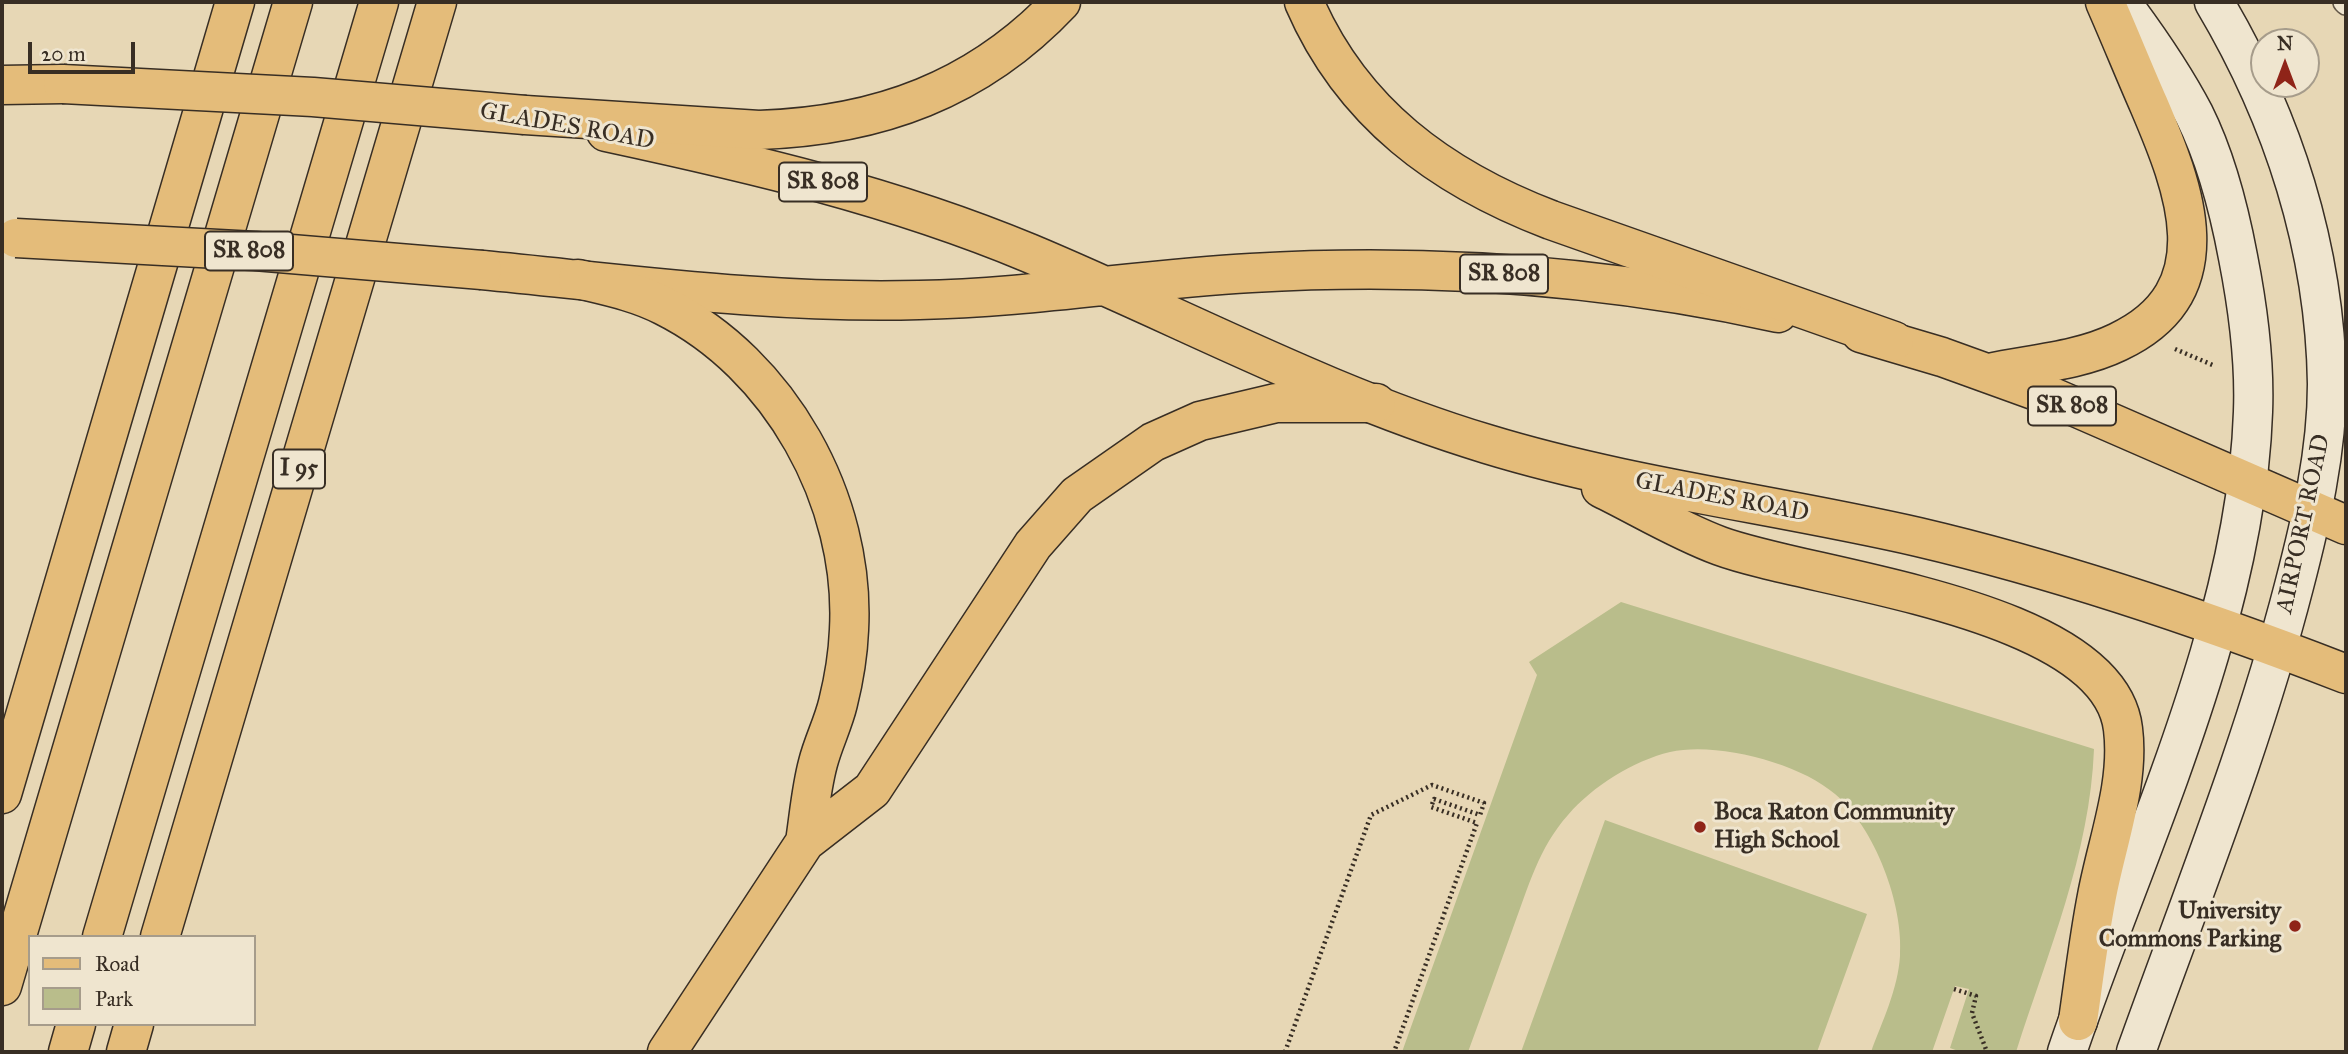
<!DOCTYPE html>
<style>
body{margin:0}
#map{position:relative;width:2348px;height:1054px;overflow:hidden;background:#e7d7b5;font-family:"IM FELL Great Primer",serif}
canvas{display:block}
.frame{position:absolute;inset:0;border:4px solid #382e24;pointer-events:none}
.legend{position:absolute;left:28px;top:935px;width:228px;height:91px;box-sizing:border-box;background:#efe5cf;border:2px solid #a69c8b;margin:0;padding:9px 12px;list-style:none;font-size:21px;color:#382e24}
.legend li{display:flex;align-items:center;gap:14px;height:35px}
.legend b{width:35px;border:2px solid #a69c8b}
.north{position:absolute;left:2250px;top:28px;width:70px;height:70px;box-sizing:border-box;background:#efe5cf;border:2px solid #a69c8b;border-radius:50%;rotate:0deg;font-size:19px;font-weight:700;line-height:28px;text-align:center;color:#382e24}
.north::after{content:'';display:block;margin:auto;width:24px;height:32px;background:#8f2418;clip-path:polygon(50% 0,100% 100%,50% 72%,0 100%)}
.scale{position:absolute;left:28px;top:42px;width:107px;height:32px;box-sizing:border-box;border:4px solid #382e24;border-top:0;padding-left:9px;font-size:21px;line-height:24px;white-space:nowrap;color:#382e24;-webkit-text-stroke:5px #efe5cf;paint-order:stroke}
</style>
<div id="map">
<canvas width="2348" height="1054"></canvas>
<div class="frame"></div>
<ul class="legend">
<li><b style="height:9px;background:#e4bc7a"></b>Road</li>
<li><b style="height:19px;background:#b9bd8b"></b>Park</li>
</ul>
<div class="north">N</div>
<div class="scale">20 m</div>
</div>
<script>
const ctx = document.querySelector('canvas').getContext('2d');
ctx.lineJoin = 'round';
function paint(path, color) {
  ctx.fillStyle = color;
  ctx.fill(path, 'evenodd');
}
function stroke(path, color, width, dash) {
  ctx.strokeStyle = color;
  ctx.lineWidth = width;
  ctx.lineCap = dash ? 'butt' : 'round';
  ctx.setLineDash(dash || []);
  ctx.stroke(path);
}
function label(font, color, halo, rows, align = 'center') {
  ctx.font = font + ' "IM FELL Great Primer",serif';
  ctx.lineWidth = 6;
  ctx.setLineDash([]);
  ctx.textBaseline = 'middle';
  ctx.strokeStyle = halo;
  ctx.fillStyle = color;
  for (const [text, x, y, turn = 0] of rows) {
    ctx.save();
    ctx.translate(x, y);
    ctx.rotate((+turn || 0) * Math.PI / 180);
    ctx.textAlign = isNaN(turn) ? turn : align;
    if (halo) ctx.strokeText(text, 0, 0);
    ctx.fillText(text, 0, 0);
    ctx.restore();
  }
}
const green = new Path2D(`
 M1621,602l473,147c-4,105 -46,203 -78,303h-55l-11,-4 19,-59 -14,-3 -23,66h-61c11,-30 27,-63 29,-96 4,-51 -25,-128 -65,-162 -35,-31 -119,-53 -165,-42 -37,9 -77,34 -102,63 -29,32 -40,73 -55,113 -15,42 -30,83 -45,124h-66l135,-377 -8,-13z
 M1605,820l262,94 -50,138h-296z`);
const path = new Path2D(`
 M2175,349l40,17
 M1954,989l22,7 -4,17 15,39
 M1285,1052l86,-237 61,-30 52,18 -4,12 -46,-16 -3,8 46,16 -83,229`);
const lane = new Path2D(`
 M2344,2l2,2`);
const secondary = new Path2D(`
 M2067,1052c68,-201 179,-426 186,-640 2,-51 -5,-104 -15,-155 -9,-48 -22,-99 -44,-143 -21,-40 -46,-76 -73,-112
 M2136,1052c55,-154 117,-307 158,-466 17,-65 33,-134 33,-202 -2,-136 -44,-266 -113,-382`);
const primary = new Path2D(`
 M2,85l61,-1
 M606,132c144,31 286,64 423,121 153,64 299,143 458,191 141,43 287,60 431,93 145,34 289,83 428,137
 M482,270c146,14 290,34 437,30 111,-2 221,-21 332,-27 177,-10 354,2 527,40
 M1861,333l81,24 108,39 296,129
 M1989,373c42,-9 90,-12 129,-31 108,-51 66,-155 31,-237 -15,-34 -29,-69 -44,-103
 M1601,488c39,19 78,43 119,58 92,34 389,61 403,183 7,55 -16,113 -26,167 -8,41 -13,84 -19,125`);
const highway = new Path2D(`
 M1304,2c48,111 137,176 247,218l343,121
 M525,115l234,15c119,-4 219,-40 302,-128
 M578,279c29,7 59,13 86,27 116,58 192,194 185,324 -1,24 -5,49 -11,73 -5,21 -15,40 -20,60 -7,26 -9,53 -13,79
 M2,794l233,-792
 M102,937l277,-935
 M160,937l277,-935
 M2,986l291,-984
 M68,1052l8,-28
 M126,1052l8,-28
 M667,1052l138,-210 67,-52 161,-245 44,-50 76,-53 47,-21 76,-18h100`);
const primaryBridge = new Path2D(`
 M63,84l250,13 212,18
 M16,238l239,13 227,19`);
const markers = [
 [1700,827,7,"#8f2418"],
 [2295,926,7,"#8f2418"]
];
const shields = [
 [823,182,88],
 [249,251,88],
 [1504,274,88],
 [2072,406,88],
 [299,469,52]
];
const shieldNames = [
 ["SR 808",823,182],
 ["SR 808",249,251],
 ["SR 808",1504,274],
 ["SR 808",2072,406],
 ["I 95",299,469]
];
const streetNames = [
 ["GLADES ROAD",567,127,10],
 ["GLADES ROAD",1722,498,11],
 ["AIRPORT ROAD",2304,524,-78]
];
const poiNames = [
 ["Boca Raton Community",1714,813],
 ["High School",1714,841],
 ["University",2281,912,"right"],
 ["Commons Parking",2281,940,"right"]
];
paint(green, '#b9bd8b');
stroke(lane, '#645848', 24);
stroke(secondary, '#382e24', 41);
stroke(primary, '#382e24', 41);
stroke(highway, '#382e24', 41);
stroke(path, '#382e24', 4.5, [2, 3.5]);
stroke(lane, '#efe5cf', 21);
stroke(secondary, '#efe5cf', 38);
stroke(primary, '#e4bc7a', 38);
stroke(highway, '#e4bc7a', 38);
stroke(primaryBridge, '#382e24', 41, []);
stroke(primaryBridge, '#e4bc7a', 38);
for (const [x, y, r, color] of markers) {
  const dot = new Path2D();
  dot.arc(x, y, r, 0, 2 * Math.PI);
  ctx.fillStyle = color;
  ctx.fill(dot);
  stroke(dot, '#efe5cf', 2.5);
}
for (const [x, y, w] of shields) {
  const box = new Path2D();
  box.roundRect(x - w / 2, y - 19.5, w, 39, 5);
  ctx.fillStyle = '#efe5cf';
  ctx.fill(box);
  stroke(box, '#382e24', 2);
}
label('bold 23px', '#382e24', null, shieldNames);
label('24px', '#382e24', '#efe5cf', streetNames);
label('bold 24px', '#382e24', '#efe5cf', poiNames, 'left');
</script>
